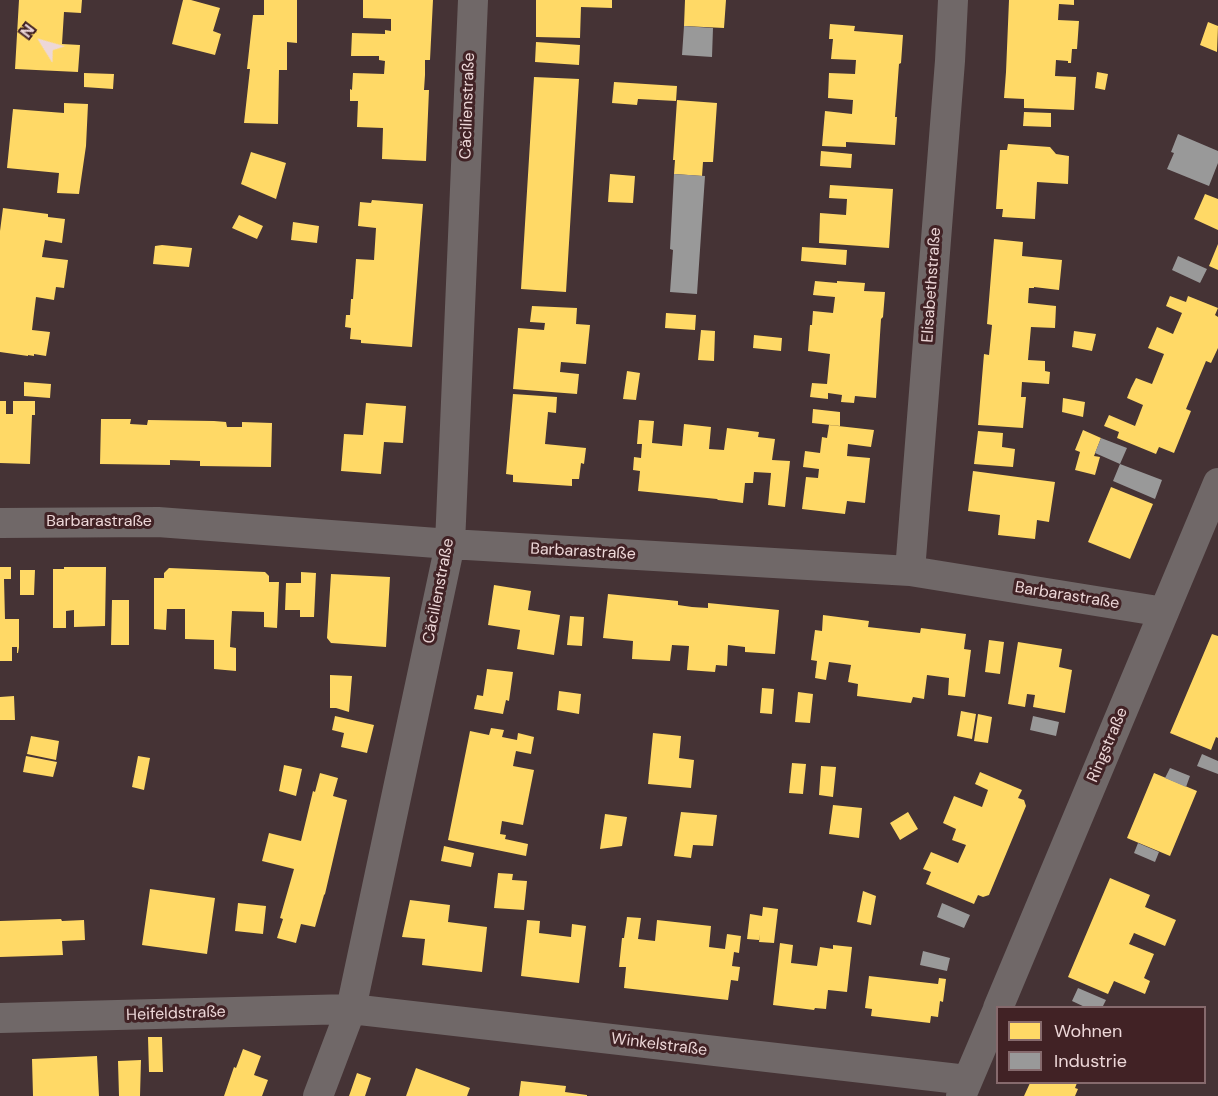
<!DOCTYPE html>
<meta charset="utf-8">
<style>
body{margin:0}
#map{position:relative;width:1218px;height:1096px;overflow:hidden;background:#453335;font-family:"DM Sans",sans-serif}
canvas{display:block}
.legend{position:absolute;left:996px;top:1006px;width:210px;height:78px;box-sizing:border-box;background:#412225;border:2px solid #866a6d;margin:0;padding:8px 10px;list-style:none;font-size:18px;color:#edd7d8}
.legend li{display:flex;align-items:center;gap:12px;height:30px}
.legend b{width:30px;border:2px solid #866a6d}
.north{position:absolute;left:12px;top:12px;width:60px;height:60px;-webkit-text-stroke:4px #412225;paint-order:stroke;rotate:307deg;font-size:16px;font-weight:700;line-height:24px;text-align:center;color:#edd7d8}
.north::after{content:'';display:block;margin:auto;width:21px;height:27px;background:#edd7d8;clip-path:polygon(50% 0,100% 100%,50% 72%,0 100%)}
</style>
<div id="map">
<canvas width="1218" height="1096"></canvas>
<ul class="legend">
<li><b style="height:16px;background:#ffd966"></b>Wohnen</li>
<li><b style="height:16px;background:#999"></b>Industrie</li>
</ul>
<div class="north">N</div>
</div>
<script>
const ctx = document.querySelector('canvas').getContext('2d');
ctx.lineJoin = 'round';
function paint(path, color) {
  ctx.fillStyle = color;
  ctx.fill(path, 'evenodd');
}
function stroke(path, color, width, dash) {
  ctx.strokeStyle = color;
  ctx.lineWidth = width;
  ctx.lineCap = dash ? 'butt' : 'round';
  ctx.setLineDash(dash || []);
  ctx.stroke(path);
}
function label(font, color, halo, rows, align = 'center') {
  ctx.font = font + ' "DM Sans",sans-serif';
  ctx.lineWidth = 6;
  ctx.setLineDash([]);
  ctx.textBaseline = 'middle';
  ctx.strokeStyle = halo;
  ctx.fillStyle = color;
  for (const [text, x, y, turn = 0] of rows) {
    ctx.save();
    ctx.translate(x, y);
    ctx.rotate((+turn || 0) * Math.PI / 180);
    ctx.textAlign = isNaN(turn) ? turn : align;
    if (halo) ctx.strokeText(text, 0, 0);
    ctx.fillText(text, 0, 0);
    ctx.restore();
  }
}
const homes = new Path2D(`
 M19,0h63l-1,13 -17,-1 -2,32 18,1 -2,27 -63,-3z
 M183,0h8l29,8 -7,23 8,3 -6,21 -43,-11z
 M264,0h33v43l-10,-1v28h-8l-1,54 -34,-1 6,-54h-3l6,-54h11z
 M363,0h70l-3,60h-5v15l-1,15h5l-3,71 -44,-2 1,-31 -26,-1 1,-26h-8v-12l2,1 1,-17 31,1 1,-13 -6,-1v-4h-28l1,-23 33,1v-4l6,1v-12l-28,-1z
 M536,0h76v8l-31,-1 -1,31 -44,-1z
 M685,0h41l-2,28 -40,-2z
 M1009,0h65v5l-15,-1 -1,16 21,1 -2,28h-5l-1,14h-3v-2l-12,-1 -1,16 21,1 -2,33 -50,-2v-9l-20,-1 2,-26z
 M1208,22l10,4 -1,26 -17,-7z
 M830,24l25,2 -1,5 49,4 -2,28 -2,1 -2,27 -2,26h2l-2,28 -49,-3v5l-24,-1 3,-35 27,3 1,-14 -25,-2 1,-25 26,1 1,-14 -25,-1 2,-20h-4z
 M536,42l44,3 -1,20 -44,-3z
 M1097,72l11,2 -3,16 -10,-2z
 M84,73l30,1 -1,15 -29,-2z
 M534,77l45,2 -13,213 -45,-3z
 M614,82l63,4 -1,15 -38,-2 -1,6 -25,-2z
 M677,100l40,3 -4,59h-10l-1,14 -28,-2 1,-14h-2z
 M64,103l24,1 -2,42 -7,48 -22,-1 2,-20 -52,-5 6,-59 51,4z
 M1024,112l27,1v14l-28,-1z
 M1008,144l42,3 6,7 13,2 -1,28 -31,-2 -2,37 -33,-2 1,-8h-7l4,-59h7z
 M821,151l31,3 -1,14 -31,-2z
 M251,152l35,11 -10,36 -35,-15z
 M610,174l25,2 -2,27 -25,-1z
 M830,185l63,4 -4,59 -70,-5 1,-30 26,2 1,-16 -18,-1z
 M1205,194l13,5v31l-24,-11z
 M372,200l51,4 -11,143 -51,-4v-3l-11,-1 1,-11 -6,-1 1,-12h4l1,-16h2l3,-40 18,1 2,-32 -18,-2 2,-24 11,1z
 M3,208l45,6v3l17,2 -3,24 -17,-3 -3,17 26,3 -4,28 -8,-1 -2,13 -18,-3 -2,16 -2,17 18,2 -4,24 -12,-2v2l-6,-1v1l-28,-4v-121z
 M239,215l24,11 -6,13 -25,-11z
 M293,222l26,4 -2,17 -26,-3z
 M994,239l29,3 -1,14 40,4 -3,30 -25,-3v1h-5l-1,15 28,3 -1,22 -24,-1 -3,33 17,1v10l5,1 -1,12 -27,-2 -1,15h5l-3,31 -45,-3 6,-71 5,1 3,-30 -5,-1z
 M1218,244v26l-9,-4z
 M162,245l30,3 -3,19 -36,-3 2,-18z
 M802,247l45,3 -1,15 -45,-4z
 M815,281l22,2v-2l28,2 -1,8 21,1 -2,25 -2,2 -5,79 -21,-2 -1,7 -13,-1 1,-7 -14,-2v6l-18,-2 2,-14 15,1 3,-30 -22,-3 2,-26h2l1,-14 20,2 2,-16 -22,-2z
 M1170,296l16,6 2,-6 30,12 -3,7 3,2v31l-7,15 -5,-2 -20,48 5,2 -17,42 -15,-6 -3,7 -39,-16 2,-6 -15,-6 5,-11 26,11 8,-21 -16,-7 4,-10 5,-10 16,6 12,-30 -16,-6 9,-21 16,7 9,-21 -16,-7z
 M532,306l45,2 -1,16 14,1 -4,39 -25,-2 -1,10 19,2 -2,20 -64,-5 5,-61 26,2 1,-7 -15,-1z
 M666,313l30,2 -1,15 -30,-2z
 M701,330l14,1 -1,30 -16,-1z
 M1074,331l22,3 -4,17 -20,-4z
 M754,335l28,3 -1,13 -28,-3z
 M627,371l13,2 -4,27 -13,-1z
 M24,382l27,2 -1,14 -26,-2z
 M513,394l44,3 -1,16 -8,-1 -3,32 41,4 -2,16 -3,-1 -2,16h-7v7l-59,-4v-7l-7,-1z
 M1063,398l22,4 -2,15 -21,-5z
 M0,401h6v13h7v-13h22v14h-3l-2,49 -30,-1z
 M366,403l40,3 -3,37 -19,-1 -3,32 -40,-3 3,-37 19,1z
 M813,409l27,3v14l-28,-3z
 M101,419h30l-1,5 17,1 1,-5 66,1 12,1 1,5h15v-5l30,1 -1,44 -71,-1v-5l-30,-1v5l-70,-1z
 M639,420l15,1 -2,22 30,3 2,-22 27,3 -2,22 15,1 3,-22 32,4 -1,5 17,2 -3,21 18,1 -5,46 -17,-2 3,-32 -17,-1 -1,11h-8l-2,20 -25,-3 -1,-1 -79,-8 2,-20 -7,-1 1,-13 7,1 1,-14h-5z
 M829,425l45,5 -3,17 -23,-3 -1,12 23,2 -5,45 -18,-2 -2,13 -43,-5 4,-32 12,1 1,-9 -16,-2 2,-16 15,2 2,-16 5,1z
 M1083,430l18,8 -7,18 6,1 -5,18 -20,-5 5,-18 -5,-2z
 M978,431l25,2 -1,14 13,2 -2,18 -39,-3z
 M973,471l82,11 -6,40 -12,-2 -2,19 -37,-4 2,-20 -32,-4z
 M1111,487l42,17 -23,55 -42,-17z
 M0,567h11v12h-7l1,40h14v28l-1,6h-1v-6h-5v14h-12z
 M64,567h42l-1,59 -31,1v-17l-8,1v17h-13v-59h11z
 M169,568l96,4 4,4v6h10l-2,46 -13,-1v-15l-32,-1 -2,36 6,1v23l-22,-2v-29l-29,-1v-30h-18l-1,21 -12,-1v-51h10v-5z
 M20,570h15l-1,25h-14z
 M301,572l15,1 -2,44h-14v-7h-15l1,-27h15z
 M331,574l59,3 -4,70 -55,-4 -4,-5z
 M494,585l37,6 -3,19 32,5 -6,40 -37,-6 3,-19 -32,-5z
 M608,594l70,7v4l14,2 16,1v-5l71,7 -4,44 -30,-2v-5l-17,-2 -1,21 -11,-1 -1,7 -28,-2 2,-24 -17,-1 -2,16 -38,-2 1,-18 -30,-3z
 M112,600h17v45h-18z
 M823,615l46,6 -1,6 52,6 1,-5 45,6 -2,15 7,1 -6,47 -17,-2 1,-17 -22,-3 -3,24 -11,-2 -2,6 -54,-7 1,-12 -10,-2 3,-17 -22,-3 -3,18 -11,-2 2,-17 -6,-1 4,-30 7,1z
 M570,616l14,1 -2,29 -15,-1z
 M1212,634l6,2v102l-2,-1 -5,13 -41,-17z
 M989,640l15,2 -4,32 -15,-2z
 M1018,642l44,7 -3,18 13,3 -7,43 -32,-6 2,-12 -8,-1 -2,13 -17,-3z
 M487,669l26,3 -4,29 -3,-1 -3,14 -29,-5 3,-14 6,1z
 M330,675l22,1 -3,36 -13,-4h-6z
 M762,688l12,1 -2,25 -12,-1z
 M559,691l22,3 -2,20 -22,-4z
 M798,692l15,2 -3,29 -15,-1z
 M14,696l1,24h-15v-23z
 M961,711l15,3 -4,25 -15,-3z
 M978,714l14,3 -4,26 -14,-2z
 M335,716l39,9 -7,28 -26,-6 3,-14 -12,-3z
 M491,728l13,2 -2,7 15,3 1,-7 16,4 -3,17 -15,-3 -3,15 21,4 -11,55 -21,-4 -2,13 6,1 -1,4 23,5 -2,12 -78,-16 22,-109 19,4z
 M653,733l28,3 -2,22 15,2 -3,28 -43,-4z
 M31,736l28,5 -3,19 -29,-6z
 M26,756l31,6 -4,15 -30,-5z
 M138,756l12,2 -6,32 -12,-3z
 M792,763l14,1 -3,30 -14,-1z
 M284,765l18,4 -6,27 -17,-5z
 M821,766l15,1 -3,30 -14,-2z
 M980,772l42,18 -4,8 6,2 2,6 -37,89 -6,2 -5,-2 -4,9 -48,-20 5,-12 -8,-3 8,-17 27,11 8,-18 -14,-5 4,-11 -13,-6 11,-27 28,11 6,-17 -13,-6z
 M320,773l18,5 -5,18 14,4 -22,94 -1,1 -9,32 -14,-3 -5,19 -19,-5 6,-19 -3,-1 14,-49 -32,-8 7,-28 32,8 12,-50 2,1z
 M1154,773l43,18 -27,65 -43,-18z
 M833,805l29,3 -3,30 -30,-4z
 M681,812l36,3 -4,31 -20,-1 -2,13 -17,-2z
 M908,812l10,17 -18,11 -10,-17z
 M605,814l22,3 -5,29 -22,3z
 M444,846l30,7 -3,14 -30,-6z
 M498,873l15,1 -1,6 15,1 -3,29 -30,-2z
 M1110,878l40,17 -5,12 31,13 -11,26 -31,-13 -5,11 25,10 -10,24 6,3 -5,13 -31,-13 -6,13 -40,-17z
 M150,889l65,9 -8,56 -65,-9z
 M863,891l13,5 -5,29 -14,-3z
 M410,900l40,5 -2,17 39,5 -5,45 -60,-7 3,-26 -23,-2z
 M238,903l28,3 -3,28 -28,-3z
 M763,907l15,2 -4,34 -15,-1 1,-8 -1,6 -12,-1 3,-25 12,2z
 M627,917l14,1 -3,21 17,2 2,-21 54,6 -2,21 16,2 2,-15 14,2 -2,17 -5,-1 -2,14 8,1 -2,14 -7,-1 -3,20 -104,-12 2,-21h-7l3,-29h2z
 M61,919l1,2 22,-1 1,20 -23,1 1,14 -63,2v-36z
 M527,920l13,1 -1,12 32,4 1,-13 14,2 -7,57 -58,-7z
 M780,943l13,2 -2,18 26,3 3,-19 13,2v-4l19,2 -5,45 -19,-2 -2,19 -11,-1 -1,2 -41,-5z
 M869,976l69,8 1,-6 7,1 -3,23 -3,-1 -2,16 -7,-1 -1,7 -59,-7 1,-7 -7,-1z
 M148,1037h14l1,35h-14z
 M243,1049l18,7 -7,19 14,5 -6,16h-38l10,-29 2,1z
 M97,1056l2,40h-66l-1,-37z
 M141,1060l-1,36h-21l-1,-35z
 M416,1068l54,20 -3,8h-61z
 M357,1073l14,5 -6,18h-16z
 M521,1081l45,5 -1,6 22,3v1h-68z
 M1030,1083h47l-2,5 3,1 -3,7h-51z`);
const industry = new Path2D(`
 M684,26l29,2 -1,29 -30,-2z
 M1178,134l40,17v12l-9,23 -42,-17 7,-16 -3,-1z
 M674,174l31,2 -8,118 -27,-2 3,-42 -3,-1z
 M1178,256l29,13 -7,14 -28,-13z
 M1101,438l26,10 -7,16 -25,-11z
 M1120,464l42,16 -7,19 -42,-18z
 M1033,716l26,6 -3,14 -26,-6z
 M1202,754l16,7v13l-21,-8z
 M1170,768l20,8 -4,11 -21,-9z
 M1138,843l21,9 -4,10 -21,-9z
 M942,903l28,12 -6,13 -27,-11z
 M923,951l27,7 -3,13 -27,-6z
 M1078,988l28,12 -4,8h-15l-15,-7z`);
const street = new Path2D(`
 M0,523l158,-1 292,22 460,27 254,41
 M910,571l40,-510 3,-61
 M998,1008l220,-525
 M0,1018l351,-9 616,71
 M318,1096l33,-87 99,-465 23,-544
 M961,1096l37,-87`);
const streetNames = [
 ["Cäcilienstraße",468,106,-88],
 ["Elisabethstraße",932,285,-86],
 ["Barbarastraße",99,522],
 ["Barbarastraße",583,552,3],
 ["Cäcilienstraße",439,591,-79],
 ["Barbarastraße",1067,596,9],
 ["Ringstraße",1108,745,-67],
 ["Heifeldstraße",176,1014,-2],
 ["Winkelstraße",659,1045,7]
];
paint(homes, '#ffd966');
paint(industry, '#999');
stroke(street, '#706868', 30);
label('16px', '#edd7d8', '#412225', streetNames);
</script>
